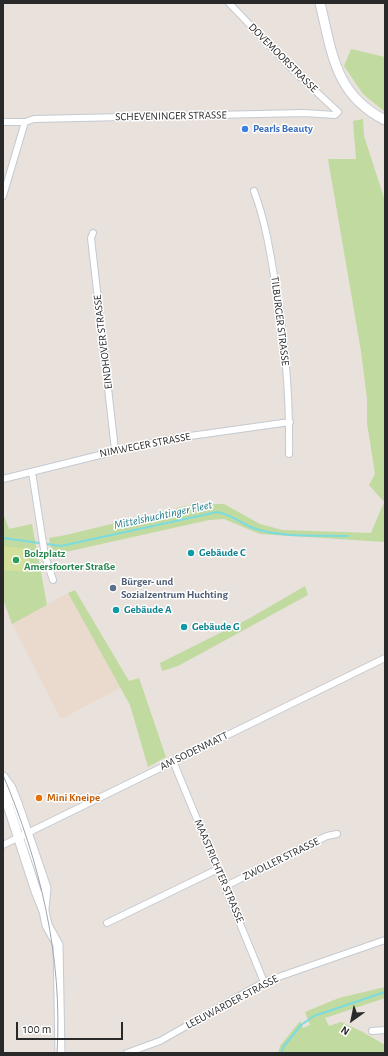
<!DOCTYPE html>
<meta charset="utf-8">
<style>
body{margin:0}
#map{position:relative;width:388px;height:1056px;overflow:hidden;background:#e9e1dc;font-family:"Alegreya Sans",sans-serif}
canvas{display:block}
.frame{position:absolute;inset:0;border:4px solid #292929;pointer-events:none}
.north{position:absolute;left:332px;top:1000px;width:40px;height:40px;-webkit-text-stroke:3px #fff;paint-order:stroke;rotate:213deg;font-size:11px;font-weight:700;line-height:16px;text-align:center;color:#292929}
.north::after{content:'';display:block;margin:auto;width:14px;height:18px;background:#292929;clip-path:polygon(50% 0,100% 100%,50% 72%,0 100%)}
.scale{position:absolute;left:16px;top:1022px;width:107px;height:18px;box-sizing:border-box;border:2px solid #292929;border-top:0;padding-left:5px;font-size:12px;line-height:14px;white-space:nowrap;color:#292929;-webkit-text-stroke:3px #fff;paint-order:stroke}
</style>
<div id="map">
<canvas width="388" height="1056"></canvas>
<div class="frame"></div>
<div class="north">N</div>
<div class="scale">100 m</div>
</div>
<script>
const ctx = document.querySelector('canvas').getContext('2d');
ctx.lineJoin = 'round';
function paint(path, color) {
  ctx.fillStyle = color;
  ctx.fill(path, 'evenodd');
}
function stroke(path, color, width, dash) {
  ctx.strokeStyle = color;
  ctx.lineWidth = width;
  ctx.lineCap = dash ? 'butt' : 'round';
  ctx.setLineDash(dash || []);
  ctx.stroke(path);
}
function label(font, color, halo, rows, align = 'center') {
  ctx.font = font + ' "Alegreya Sans",sans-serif';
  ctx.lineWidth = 3;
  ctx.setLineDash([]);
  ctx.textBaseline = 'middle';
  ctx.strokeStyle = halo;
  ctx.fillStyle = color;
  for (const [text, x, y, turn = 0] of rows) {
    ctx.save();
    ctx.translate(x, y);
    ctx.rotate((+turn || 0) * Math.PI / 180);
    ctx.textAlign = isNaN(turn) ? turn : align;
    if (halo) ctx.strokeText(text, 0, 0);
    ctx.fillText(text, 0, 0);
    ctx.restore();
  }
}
const education = new Path2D(`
 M68,593l54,94 -61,32 -49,-95z`);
const green = new Path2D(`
 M351,49l34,8v55l-22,-18 -19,-28z
 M363,119l1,17 21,65v341l-125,-8 -36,-15 -15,1 -157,35 -3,-17 17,-3 128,-31h30l36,20 22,6 89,3 13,-31 -15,-17 6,-11 -8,-51v-24l-6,-48 -33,-192h28l-3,-38z
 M4,516l5,13 23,-5 15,81 -35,19 -9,-25z
 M305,586l3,9 -130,71 -16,5 -2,-8 90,-45z
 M75,590l54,91 10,-3 27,79 -18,10 -18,-62 -62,-112z
 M385,987v11l-60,20 4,8 12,-4 20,9 24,14v8h-107l2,-7 20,-25 3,7 7,-3 -5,-13 34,-14z`);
const pitch = new Path2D(`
 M3,546l25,3 3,23 -28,-2z`);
const stream = new Path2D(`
 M3,538l58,8 156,-34c14,2 23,11 36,16 27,10 67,7 95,8
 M281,1053l3,-7 17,-21 13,-9 71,-24`);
const street = new Path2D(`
 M3,122h22l9,-3 270,-6 31,2 3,-3 -44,-41 -65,-68
 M254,191c11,29 16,60 21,91 10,57 15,114 14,172
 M3,196l22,-74
 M93,233l-2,5 24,212
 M32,472l13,84 8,24
 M3,479l133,-33 54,-10 100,-14
 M173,761l91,221
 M3,845l382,-187
 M226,886l80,-40 21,-10 10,-2
 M107,923l111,-54
 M372,1031l13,-1
 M127,1053l33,-12 104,-59 121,-42`);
const secondary = new Path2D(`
 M320,3c12,50 15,92 65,117
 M3,777l8,11 6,15 29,85 -2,21
 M3,790l33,101 8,20 3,14 11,20 2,108`);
const tram = new Path2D(`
 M3,775c37,87 60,182 54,278`);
const markers = [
 [245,129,4,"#3f7fe0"],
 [191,553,4,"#0f9aa8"],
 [16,560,4,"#2e9e5b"],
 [113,588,4,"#5c6f8a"],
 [116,610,4,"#0f9aa8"],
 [184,627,4,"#0f9aa8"],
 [39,798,4,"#e8710a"]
];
const streetNames = [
 ["DOVEMOORSTRASSE",283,58,45],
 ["SCHEVENINGER STRASSE",171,116,-1],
 ["TILBURGER STRASSE",280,321,83],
 ["EINDHOVER STRASSE",103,342,-97],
 ["NIMWEGER STRASSE",145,445,-11],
 ["AM SODENMATT",194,751,-26],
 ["ZWOLLER STRASSE",281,859,-26],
 ["MAASTRICHTER STRASSE",219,871,67],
 ["LEEUWARDER STRASSE",232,1002,-28]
];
const shopNames = [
 ["Pearls Beauty",253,129]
];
const cultureNames = [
 ["Gebäude C",199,553],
 ["Gebäude A",124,610],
 ["Gebäude G",192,627]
];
const leisureNames = [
 ["Bolzplatz",24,554],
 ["Amersfoorter Straße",24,567]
];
const serviceNames = [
 ["Bürger- und",121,582],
 ["Sozialzentrum Huchting",121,595]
];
const foodNames = [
 ["Mini Kneipe",47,798]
];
const waterNames = [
 ["Mittelshuchtinger Fleet",163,515,-12]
];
paint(education, '#e9dacd');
paint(green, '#c0da9f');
paint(pitch, '#d2e09c');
stroke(stream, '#7bdbdf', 2);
stroke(street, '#c4cad1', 8);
stroke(secondary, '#c4cad1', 11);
stroke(street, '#fff', 6);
stroke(secondary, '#fff', 9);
stroke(tram, '#a0a6b1', 1);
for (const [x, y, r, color] of markers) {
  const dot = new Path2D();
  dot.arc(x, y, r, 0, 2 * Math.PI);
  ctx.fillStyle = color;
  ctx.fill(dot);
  stroke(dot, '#fff', 1.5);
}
label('11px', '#292929', '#fff', streetNames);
label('bold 11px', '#366cbe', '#fff', shopNames, 'left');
label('bold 11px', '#0d838f', '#fff', cultureNames, 'left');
label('bold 11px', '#27864d', '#fff', leisureNames, 'left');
label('bold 11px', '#4e5e75', '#fff', serviceNames, 'left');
label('bold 11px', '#c56008', '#fff', foodNames, 'left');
label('italic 12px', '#1d7b89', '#fff', waterNames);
</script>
